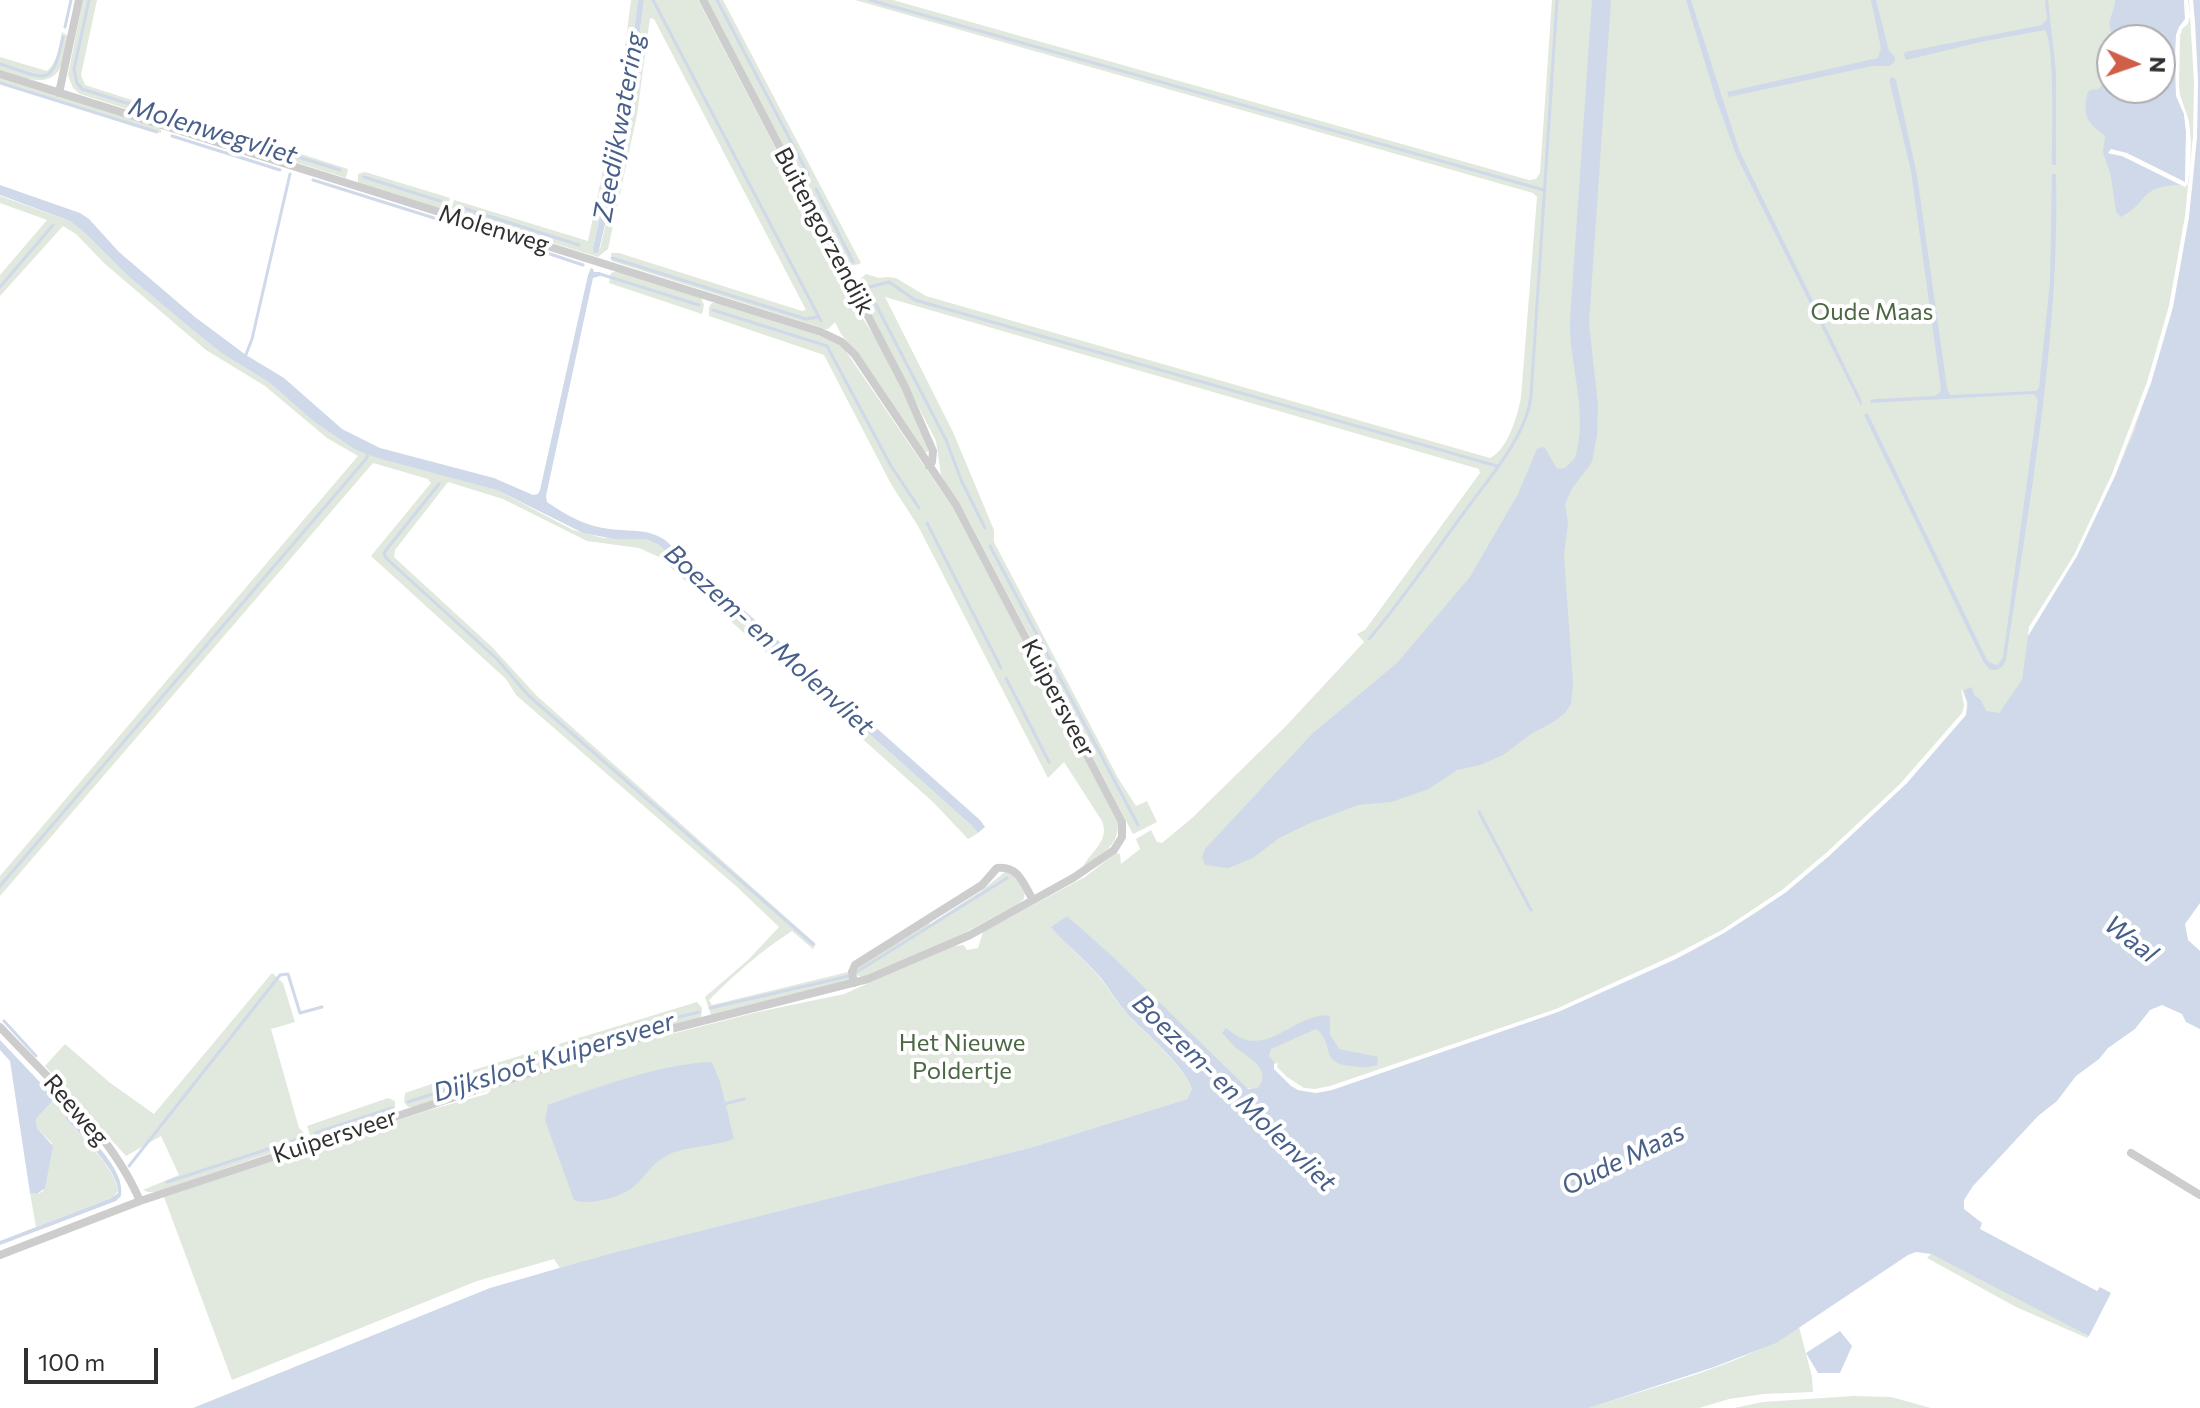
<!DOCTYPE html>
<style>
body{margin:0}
#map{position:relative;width:2200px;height:1408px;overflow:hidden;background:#fff;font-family:Commissioner,sans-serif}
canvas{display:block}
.north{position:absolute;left:2096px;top:24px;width:80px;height:80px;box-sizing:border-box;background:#fff;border:2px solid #acacac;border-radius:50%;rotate:92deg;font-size:22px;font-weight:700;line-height:32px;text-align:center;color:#303030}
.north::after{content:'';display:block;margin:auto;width:28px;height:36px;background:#d05f49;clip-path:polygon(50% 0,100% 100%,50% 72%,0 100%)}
.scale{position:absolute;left:24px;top:1348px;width:134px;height:36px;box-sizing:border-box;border:4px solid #303030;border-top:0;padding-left:10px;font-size:24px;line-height:28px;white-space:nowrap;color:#303030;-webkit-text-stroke:6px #fff;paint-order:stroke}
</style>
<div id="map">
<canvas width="2200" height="1408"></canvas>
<div class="north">N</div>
<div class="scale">100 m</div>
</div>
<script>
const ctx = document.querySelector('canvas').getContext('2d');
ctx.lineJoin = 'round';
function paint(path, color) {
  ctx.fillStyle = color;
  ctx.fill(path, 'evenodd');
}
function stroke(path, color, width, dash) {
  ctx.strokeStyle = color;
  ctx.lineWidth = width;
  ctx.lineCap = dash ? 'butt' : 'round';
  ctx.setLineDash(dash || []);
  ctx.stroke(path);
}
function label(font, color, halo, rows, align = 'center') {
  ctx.font = font + ' Commissioner,sans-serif';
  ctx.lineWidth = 8;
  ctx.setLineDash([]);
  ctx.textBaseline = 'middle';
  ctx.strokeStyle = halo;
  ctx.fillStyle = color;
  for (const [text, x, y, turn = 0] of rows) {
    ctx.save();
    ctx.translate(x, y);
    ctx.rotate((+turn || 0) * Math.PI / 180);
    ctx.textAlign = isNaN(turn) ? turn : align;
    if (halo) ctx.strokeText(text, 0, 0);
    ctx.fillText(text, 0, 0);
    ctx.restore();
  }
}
const green = new Path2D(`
 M83,0h14l-16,75 4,10 263,84 -2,9 -266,-84 -7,-6 -5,-13z
 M631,0h7l-14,107 -31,141 7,1 28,-124 16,-125h54l156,298c5,17 15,29 24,44 20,35 36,72 51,110h-5l-65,-97 -18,-21 -6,-12 -7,7h-3l-213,-68 -1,-8h8l183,58 4,-1 -152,-291 -4,-1 -13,97 -29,134 -10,8 -147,-46 3,-11 134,41 31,-147z
 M706,0h17l138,263c-11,5 -16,0 -22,-8z
 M855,0h38l636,180 7,-1 4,-6 12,-173h648v295l-122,309 -79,109 -187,187 -450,202 -116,-14 -179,-172 -15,11c13,17 30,30 44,46 12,14 21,31 35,45 16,16 54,50 61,71l-5,10 -154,48 -425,107 -48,14 -6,-9 -77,22 -245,99 -68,-183 262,-86 61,-17 5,-5 152,-48 114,-29 86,-18 110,-48 10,-1 3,5 11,-2 5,-16 102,-55 31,-24 4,1 1,10 19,-15 -4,-10 15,-9 6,12 5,1 30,-25 95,-93 77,-83 -7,-8 8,-4 115,-157 -1,-4 -594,-172 68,135 41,98v12l124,236 18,28 11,-5 10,21 -24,12 -167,-319 -25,-40 -5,-34 -78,-152 2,-10 6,-5 13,4 9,-1 8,1 30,18 564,162c17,-7 28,-43 31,-61l16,-200 -4,-4zM2112,40h48v48h-48z
 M62,32l6,4c-3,10 -3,23 -8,32 -12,23 -42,7 -60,2v-13l47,14c11,-9 12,-26 15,-39z
 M0,78l161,50v5l-161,-50z
 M365,172l85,26 -4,13 -88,-28v-9z
 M0,196l70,25 15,12 43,43 67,56 28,22 47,29 43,38 41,28 143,41 76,40 30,8 43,1 13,6 313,281 6,7 -10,6 -35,-37 -274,-245 -20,-9 -52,-7 -84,-42 -55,-17 -53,68 -1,7 99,91 44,48 279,248 -3,5 -21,-18c-30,19 -58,44 -83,69l3,5 136,-33 2,8 -139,35 -6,-18 43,-37 31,-33 -42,-40 -221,-192 -10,-16 -135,-123 60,-73 -3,-4 -55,-16 -373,433v-20l358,-420 -31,-18 -62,-52 -59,-36 -101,-86 -29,-30 -13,-8 -63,70v-21l47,-55 -47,-17z
 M617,271l84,27 3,7 -2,9 -93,-31 2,-10z
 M712,303h5l110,35 16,9 110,161 165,314c1,26 -17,31 -35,45 8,-16 27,-26 19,-46l-38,-59 -16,16 -130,-252 -27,-42 -67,-129 -115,-39v-9z
 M1010,871l15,20 -1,8 -6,5 -54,29 -101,44 -7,-2v-6l5,-4 68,-42 1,1 51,-33 24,-19z
 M272,973l11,10 12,39 -24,7 28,99 5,5 2,8 -150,51h-8l-5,-2 36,-15 -18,-39 -35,20 -81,-90 20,-22 44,38 45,32z
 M697,1002l5,6 -1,10 -68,18 -217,71h-8l-4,-5 1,-9 65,-22z
 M388,1098l7,3v12l-79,26 -5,-1 -4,-12z
 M53,1100l14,15 -2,3c16,19 50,49 53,73l-5,6 -77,30 -6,-34 8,1 5,-3 9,-48 -15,-15 -1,-9z
 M1931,1254l149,76 9,6 -2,2 -71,-31 -89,-49z
 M1799,1327l13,50 1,15 -49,2 -35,5 -30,9h-110c66,-22 153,-42 210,-81z
 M1853,1396l38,1 40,11h-197l29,-6z`);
const water = new Path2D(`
 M638,0h6l-16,125 -29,125 -2,3h-3l-1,-5 31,-141z
 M1592,0h19l-22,323 9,82 -1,30 -5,27 -21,28 -6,14 3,19 -4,33 9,127 -2,21 -6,9 -10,8 -24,13 -28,21 -23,10 -23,5 -28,19 -38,13 -33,3 -48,18 -31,15 -26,20 -25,10 -23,-3 -3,-8 3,-8 107,-115 85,-71 73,-86 48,-83 19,-45 6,-2 2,1 12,21 8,-1 10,-10c14,-46 -6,-92 -5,-138z
 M1686,0h5l48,150 121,247 2,6 -1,3 -124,-249 -21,-58z
 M1871,0h5l13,51 6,6v4l-5,5h-18l-143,31 -2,-5 151,-34 3,-10z
 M2045,0h3l8,72v93h-4c0,-25 3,-120 -7,-135l-60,11 -79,19 -2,-5 1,-3 137,-27 5,-6z
 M2115,0h69l1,19 -6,8 -3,8 -1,23 1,38 8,18 2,18 -1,51 -52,-27 -25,-4 1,2 13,2 58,29c-42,1 -31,18 -59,32l-5,-5 -5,-36 -8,-24 2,-16c-18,-15 -22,-17 -18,-42l3,-4 8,-1 14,-11v10h48v-48h-46c-10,-24 0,-20 1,-40z
 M2193,0h7v903l-15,21 3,16 12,11v78l-14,-7 -4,-8 -20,-9 -12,5 -15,19 -27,19 -9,11 -23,17 -19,25 -19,15 -65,70 -9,14v9l18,14 -2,6 117,62 3,-4 11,6 -22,43 -158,-82 -15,-2 -8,3 -132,88 -62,24 -125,41h-1396l297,-120 118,-34 425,-107 154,-48 5,-10c-7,-22 -45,-55 -62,-72 -11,-12 -20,-27 -30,-40 -15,-18 -34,-32 -49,-50l16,-11 45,40 136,133 10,-1c15,-18 -9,-30 -22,-40 -5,-5 -9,-10 -14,-15l4,-5c39,34 61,-10 100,-13l4,2v17l9,15 39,8 -1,8c-10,3 -17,2 -27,1 -32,-4 -14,-22 -34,-37l-45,20 -2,7 5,6v7l24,21 18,3 16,-3 226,-78 132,-60 34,-19 38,-24 67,-53 78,-73 59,-69 2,-8 -4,-16 8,-3 2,8 7,5 5,11 13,2 23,-33 6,-44 49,-80 38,-80 19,-44 30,-93 15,-66 14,-90 4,-47 1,-55z
 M1893,77l3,3 21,95 30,213 3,7 86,-4 3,-3 11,-106 2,-108h4c4,160 -26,326 -50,485 -1,8 -9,13 -17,10l-6,-8 -119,-246 3,-2 3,5 117,242 6,4 5,1 5,-8 35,-256 -2,-5 -3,-2 -163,9 1,-3 4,-1 59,-3 6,-3 1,-4 -30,-218 -21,-88v-5z
 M0,185l80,28 9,6 30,33 76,65 51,38 38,23 58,51 38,19 114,30 39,17 5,-1 2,-4 48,-215 3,-7 2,1 1,3h6v4l-7,2 -47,218 1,6c19,13 40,25 63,27 21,3 37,-1 55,11l315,280 5,7 -7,6 -6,-7 -313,-281 -13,-6h-32l-31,-6 -86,-43 -119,-32 -24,-9 -41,-28 -43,-38 -47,-29 -28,-22 -67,-56 -43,-43 -15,-12 -70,-26z
 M0,1040l55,58 -19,21 1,9 16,18 -8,42 -8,6 -7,-1 -20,-132 -10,-11z
 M712,1062l8,20 14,57c-17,7 -41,6 -62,14 -23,10 -26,26 -43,37 -12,8 -42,16 -55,10l-29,-80 3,-15c47,-17 115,-42 164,-43z
 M69,1114c17,20 57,55 52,82l-5,5 -116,44v-4l111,-43 7,-5c1,-23 -38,-58 -53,-75z
 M1840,1331l12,15 -12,27h-22l-12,-20z`);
const pier = new Path2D(`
 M2184,0h4l2,16 -2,8 -6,5 -2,7 -1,49 1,10 9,26 2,21 -2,41 -4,4 -63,-31 -14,-3 3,-4 16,4 58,29 1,-50 -2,-18 -8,-18 -1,-38 1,-23 3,-8 6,-8z
 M2189,0h4l2,22 3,59 -1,55 -8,81 -16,90 -22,76 -36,93 -38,80 -49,80 1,-9 45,-72 38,-81 35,-92 22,-76 16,-90 8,-80 1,-55z
 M1961,688l6,14 -1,13 -59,68 -78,73 -44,37 -61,40 -48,26 -118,53 -226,78 -16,3 -18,-3 -7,-4 -17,-17v-5l4,-1 -1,4 10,10 17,11 11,1 15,-3 226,-77 118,-54 48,-25 60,-40 44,-37 73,-68 63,-72 2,-7z`);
const stream = new Path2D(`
 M89,0l-15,69 3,14 5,6 258,81
 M653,0l168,321
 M717,0l91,174
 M870,0l674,190
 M65,27l6,-27
 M0,64c45,14 52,26 63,-27
 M0,83l157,49
 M172,136l108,34
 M364,177l76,24
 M313,180l121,38
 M816,189l37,73
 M460,207l119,38
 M526,246l57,19
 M612,258l194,61 12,-2
 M600,274l99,31
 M863,280l5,11
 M0,287l53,-62
 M866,288l23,-6 26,18 582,166
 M873,299l73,141 16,42 23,46
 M713,310l114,36 64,120 28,42
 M245,357l7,-18 38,-165
 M439,484l-53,66 -2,4 2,4 111,101 32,37 284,248
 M927,523l74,145
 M990,546l148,279
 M1369,639c34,-40 63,-83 94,-125 24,-34 63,-76 68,-118l26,-396
 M1006,678l43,84
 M1479,812l52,98
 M0,886l366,-427 2,-5
 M855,973l152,-95
 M710,1008l139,-32
 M4,1021l32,35
 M408,1102l227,-74 64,-16
 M724,1104l20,-5
 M315,1133l77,-25
 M129,1166l151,-191 8,-1 12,39 22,-6
 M167,1182l132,-43`);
const minor = new Path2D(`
 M703,0l202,387 28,64 -1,11 -3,4
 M0,74l821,258 21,10 13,13 101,150 166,317v15l-8,13 -41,28 -103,57 -102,44 -209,53 -192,61 -327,108 -140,54
 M59,93l20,-93
 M854,983l-2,-11 3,-7 127,-80 15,-17c22,-2 26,15 36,32
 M0,1027c50,54 111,106 140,174
 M2131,1153l69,42`);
const streetNames = [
 ["Molenweg",494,229,17],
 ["Buitengorzendijk",824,231,62],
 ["Kuipersveer",1058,698,62],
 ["Reeweg",76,1110,49],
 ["Kuipersveer",335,1136,-18]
];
const parkNames = [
 ["Oude Maas",1872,312],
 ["Het Nieuwe",962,1043],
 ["Poldertje",962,1071]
];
const waterNames = [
 ["Zeedijkwatering",619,127,-80],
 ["Molenwegvliet",213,131,17],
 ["Boezem- en Molenvliet",769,640,42],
 ["Waal",2131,939,38],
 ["Dijksloot Kuipersveer",554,1057,-17],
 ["Boezem- en Molenvliet",1234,1093,44],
 ["Oude Maas",1623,1159,-26]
];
paint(green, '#e1e8dd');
paint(water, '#cfd9e9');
paint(pier, '#fff');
stroke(stream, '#cfd9e9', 3);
stroke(minor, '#cdcdcd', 8);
label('24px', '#303030', '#fff', streetNames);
label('24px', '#4b6743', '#fff', parkNames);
label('italic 26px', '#486089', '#fff', waterNames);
</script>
